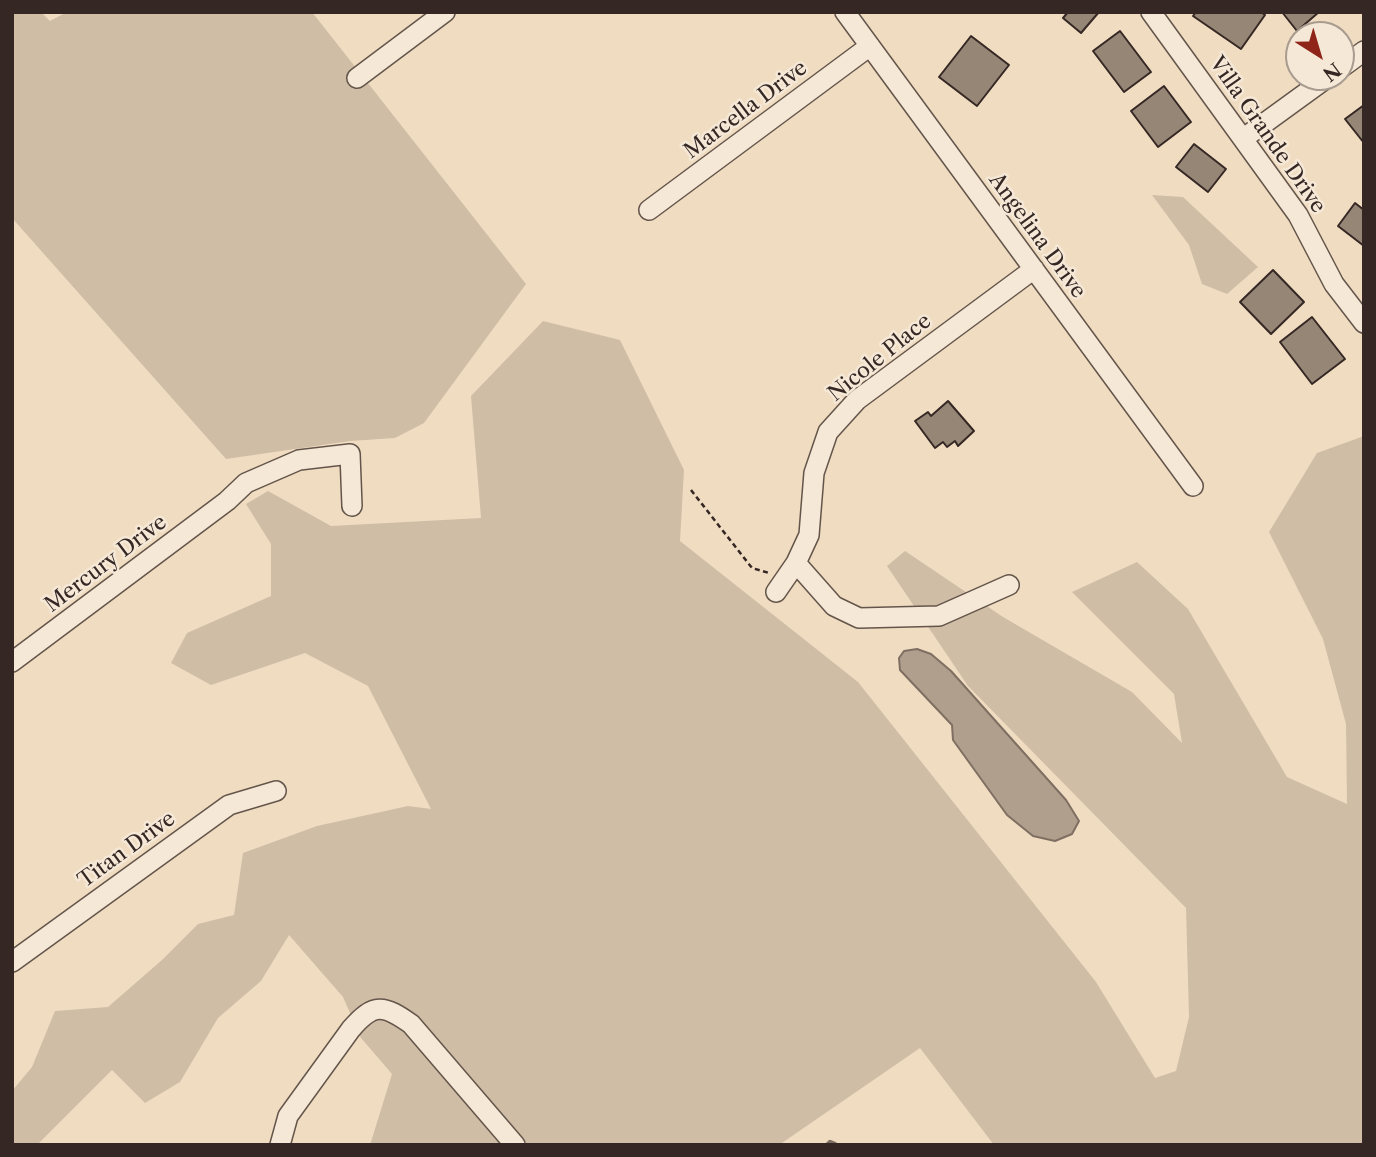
<!DOCTYPE html>
<style>
body{margin:0}
#map{position:relative;width:1376px;height:1157px;overflow:hidden;background:#f0dcc1;font-family:"Libre Caslon Text",serif}
canvas{display:block}
.frame{position:absolute;inset:0;border:14px solid #352824;pointer-events:none}
.north{position:absolute;left:1285px;top:21px;width:70px;height:70px;box-sizing:border-box;background:#f5e8d7;border:2px solid #a89b8f;border-radius:50%;rotate:143deg;font-size:19px;font-weight:700;line-height:28px;text-align:center;color:#352824}
.north::after{content:'';display:block;margin:auto;width:24px;height:32px;background:#8f2418;clip-path:polygon(50% 0,100% 100%,50% 72%,0 100%)}
</style>
<div id="map">
<canvas width="1376" height="1157"></canvas>
<div class="frame"></div>
<div class="north">N</div>
</div>
<script>
const ctx = document.querySelector('canvas').getContext('2d');
ctx.lineJoin = 'round';
function paint(path, color) {
  ctx.fillStyle = color;
  ctx.fill(path, 'evenodd');
}
function stroke(path, color, width, dash) {
  ctx.strokeStyle = color;
  ctx.lineWidth = width;
  ctx.lineCap = dash ? 'butt' : 'round';
  ctx.setLineDash(dash || []);
  ctx.stroke(path);
}
function label(font, color, halo, rows, align = 'center') {
  ctx.font = font + ' "Libre Caslon Text",serif';
  ctx.lineWidth = 5;
  ctx.setLineDash([]);
  ctx.textBaseline = 'middle';
  ctx.strokeStyle = halo;
  ctx.fillStyle = color;
  for (const [text, x, y, turn = 0] of rows) {
    ctx.save();
    ctx.translate(x, y);
    ctx.rotate((+turn || 0) * Math.PI / 180);
    ctx.textAlign = isNaN(turn) ? turn : align;
    if (halo) ctx.strokeText(text, 0, 0);
    ctx.fillText(text, 0, 0);
    ctx.restore();
  }
}
const green = new Path2D(`
 M12,12h29l9,9 17,-9h245l214,272 -102,139 -29,15 -45,3 -124,18 -214,-241z
 M1152,195l31,2 75,70 -31,27 -25,-10 -13,-39z
 M543,321l77,19 64,130 -4,71 178,141 238,300 59,96 21,-7 13,-54 -3,-109 -218,-222 -81,-120 18,-15 98,66 129,75 50,51 -8,-49 -102,-102 65,-30 51,47 99,168 60,27 -1,-80 -23,-85 -54,-107 48,-79 47,-17v709h-370l-74,-97 -141,97h-409l22,-71 -31,-36 -18,-41 -54,-62 -28,46 -43,37 -38,64 -35,21 -33,-33 -75,75h-25v-54l20,-24 23,-56 53,-4 54,-47 36,-36 36,-9 9,-62 74,-27 91,-20 23,3 -63,-123 -63,-33 -94,32 -40,-22 16,-30 84,-37v-52l-25,-40 22,-13 63,35 150,-8 -10,-122z`);
const water = new Path2D(`
 M917,649l14,5 20,17 115,129 13,21 -7,13 -17,7 -22,-5 -26,-21 -54,-75 -1,-15 -52,-55 -1,-12 5,-7z`);
const stream = new Path2D(`
 M827,1145l3,-3 5,2`);
const building = new Path2D(`
 M1068,12h31l-18,21 -18,-15z
 M1196,12h65l4,3 -24,34 -48,-33z
 M1282,12h37l-22,19z
 M1120,31l31,41 -27,20 -31,-41z
 M971,36l38,29 -32,41 -38,-29z
 M1164,86l27,36 -33,25 -27,-36z
 M1364,105v38l-19,-24z
 M1194,144l32,25 -18,23 -32,-25z
 M1355,203l9,7v36l-26,-20z
 M1273,270l31,32 -33,32 -31,-32z
 M1312,317l33,42 -33,25 -32,-42z
 M948,401l26,30 -16,15 -3,-5 -8,6 -4,-5 -8,6 -20,-27 13,-9 3,4z`);
const path = new Path2D(`
 M691,490l61,78 17,5 -1,1`);
const minor = new Path2D(`
 M845,12l348,474
 M1151,12l147,203 36,69 30,39
 M1341,68l23,-17
 M357,78l88,-66
 M1244,138l84,-61
 M649,210l221,-164
 M796,563l38,43 25,12 80,-2 70,-31
 M776,592l20,-29 13,-28 5,-62 14,-41 29,-32 177,-131
 M12,662l215,-161 19,-18 53,-23 51,-6 2,52
 M12,962l217,-157 47,-14
 M280,1145l8,-29 63,-87c23,-27 33,-24 60,-5l104,121`);
const streetNames = [
 ["Marcella Drive",746,110,-37],
 ["Villa Grande Drive",1267,135,55],
 ["Angelina Drive",1037,236,54],
 ["Nicole Place",880,358,-39],
 ["Mercury Drive",106,564,-37],
 ["Titan Drive",127,850,-36]
];
paint(green, '#d0bda6');
paint(water, '#b09f8c');
stroke(water, '#7f6f62', 2);
stroke(stream, '#7f6f62', 4.5);
paint(building, '#968676');
stroke(building, '#352824', 2);
stroke(minor, '#64554b', 22);
stroke(path, '#352824', 2.5, [5, 3.5]);
stroke(minor, '#f5e8d7', 19);
label('21px', '#352824', '#f5e8d7', streetNames);
</script>
